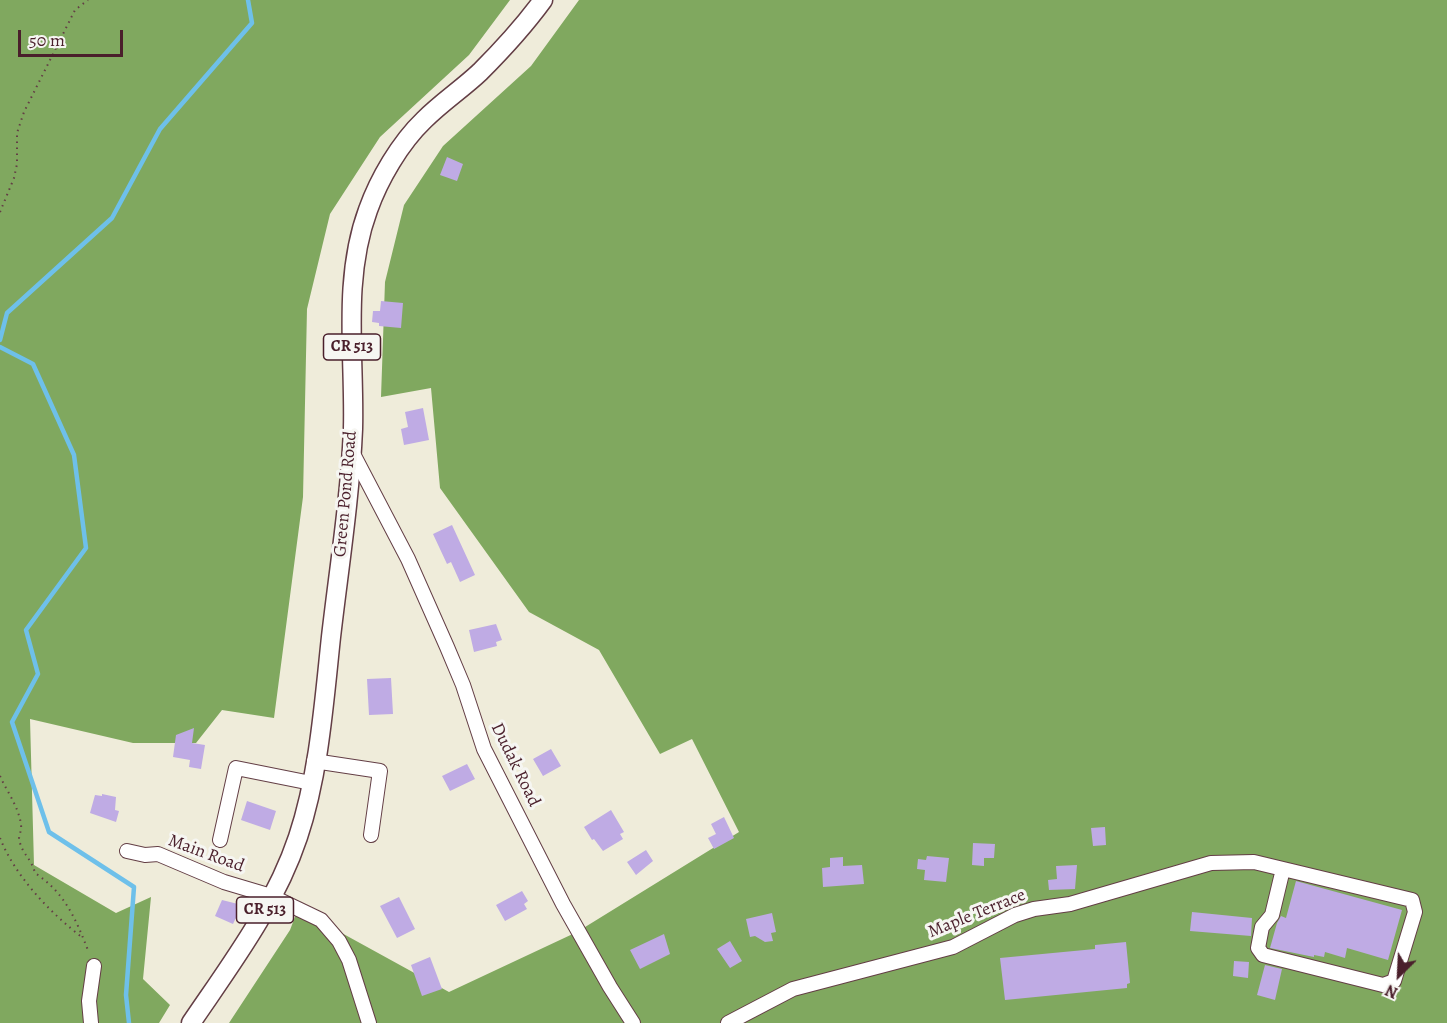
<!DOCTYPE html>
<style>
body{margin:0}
#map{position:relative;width:1447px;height:1023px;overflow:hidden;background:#efecda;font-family:Alegreya,serif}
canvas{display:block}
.north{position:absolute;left:1369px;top:945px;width:60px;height:60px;-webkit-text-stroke:4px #f6f6f2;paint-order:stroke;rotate:204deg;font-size:16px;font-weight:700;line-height:24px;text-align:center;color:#4a1f2b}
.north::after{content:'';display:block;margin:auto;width:21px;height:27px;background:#4a1f2b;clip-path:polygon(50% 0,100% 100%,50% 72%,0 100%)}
.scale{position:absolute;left:18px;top:30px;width:105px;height:27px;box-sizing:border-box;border:3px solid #4a1f2b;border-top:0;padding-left:8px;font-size:18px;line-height:21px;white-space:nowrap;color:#4a1f2b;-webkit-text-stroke:4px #f6f6f2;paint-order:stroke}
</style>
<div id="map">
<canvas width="1447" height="1023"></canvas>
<div class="north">N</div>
<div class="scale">50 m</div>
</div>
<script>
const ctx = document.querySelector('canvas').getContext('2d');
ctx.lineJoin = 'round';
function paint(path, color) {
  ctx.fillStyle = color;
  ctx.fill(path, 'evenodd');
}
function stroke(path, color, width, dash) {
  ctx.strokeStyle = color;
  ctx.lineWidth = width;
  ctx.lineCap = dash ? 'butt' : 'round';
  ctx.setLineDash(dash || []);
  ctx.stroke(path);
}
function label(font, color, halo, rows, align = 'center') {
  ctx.font = font + ' Alegreya,serif';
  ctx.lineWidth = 6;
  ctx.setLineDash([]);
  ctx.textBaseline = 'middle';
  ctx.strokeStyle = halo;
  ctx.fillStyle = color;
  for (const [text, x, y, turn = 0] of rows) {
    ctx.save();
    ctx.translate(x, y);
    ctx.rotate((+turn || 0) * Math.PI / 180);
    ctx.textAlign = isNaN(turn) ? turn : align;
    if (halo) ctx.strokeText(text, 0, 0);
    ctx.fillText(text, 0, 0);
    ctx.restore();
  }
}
const forest = new Path2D(`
 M0,0h510l-41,55 -89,82 -50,77 -23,95 -4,188 -29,221 -52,-8 -26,33h-63l-103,-24 4,146 82,48 35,-16 -8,82 27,26 -11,18h-159z
 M579,0h868v1023h-1218l61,-93 8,-21 151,83 128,-60 162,-100 -47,-93 -32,15 -61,-104 -70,-38 -89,-124 -9,-100 -50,9 4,-115 19,-77 39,-59 88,-80z`);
const stream = new Path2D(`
 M0,340l7,-27 105,-95 48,-89 92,-106 -4,-23
 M0,347l33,17 41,91 12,93 -60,82 12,44 -26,48 37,110 85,55 -8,108 3,28`);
const building = new Path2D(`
 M447,157l16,7 -6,17 -17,-6z
 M381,301l22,2 -2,25 -22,-2v-3l-7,-1 1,-11h7z
 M423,408l6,32 -25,5 -3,-16 7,-2 -3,-15z
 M452,525l23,50 -15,7 -9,-20 -4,2 -14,-30z
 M496,624l6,16 -6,2 1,4 -23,6 -5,-22z
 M391,678l2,36 -24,1 -2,-36z
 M194,728l-2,15 13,2 -4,24 -12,-2 1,-7 -17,-3 3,-22z
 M551,749l10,17 -18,10 -10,-17z
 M467,764l8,15 -25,12 -8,-15z
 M102,794l14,3 -1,13 4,1 -3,11 -26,-9 5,-18 7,1z
 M247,801l29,10 -6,19 -29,-10z
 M611,810l13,22 -4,2 3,5 -20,12 -9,-12 -2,1 -8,-13z
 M724,817l10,21 -20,11 -6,-11 8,-4 -5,-10z
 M1105,827l1,18 -13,1 -2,-18z
 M973,843l22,1 -1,14h-10v8l-12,-1z
 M646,850l7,11 -17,14 -9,-13z
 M927,856l22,2 -3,24 -22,-2 1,-10 -8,-1 1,-10 8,1z
 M843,857v9l19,-1 2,19 -41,3 -1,-19 8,-1v-9z
 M1077,865l-2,24 -26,1 -1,-10 9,-1 -1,-13z
 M1296,881l106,29 -14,50 -41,-12 -2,10 -20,-6 -1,5 -10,-2v2l-44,-9 7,-25 4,-7 5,2z
 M522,891l6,10 -4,3 3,5 -22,12 -9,-16z
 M399,897l16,32 -18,9 -17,-32z
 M222,900l20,5 -9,19 -18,-8z
 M1192,912l60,6 -1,18 -61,-5z
 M772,913l4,19 -5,1 2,8 -8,1 -10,-6 -5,1 -4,-18z
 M664,934l6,20 -30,15 -10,-19z
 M730,941l12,20 -12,7 -13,-19z
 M1126,942l4,41 -3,1v4l-122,12 -5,-42 95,-9v-4z
 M430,957l12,32 -20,7 -11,-31z
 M1234,961l15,1 -1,16 -15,-2z
 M1265,965l17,4 -7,31 -18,-5z`);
const path = new Path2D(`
 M0,212l14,-34 3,-14v-31l7,-21 51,-102 13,-10
 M0,776c7,16 19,31 21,49 1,7 -4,12 -1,18 4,13 11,15 15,30 30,20 41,46 54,80
 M0,838c15,38 50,75 83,100`);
const minor = new Path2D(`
 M351,450l57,109 39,88 16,38 21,64 79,155 47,83 23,36
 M314,761l66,10 -9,64
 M220,840l16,-72 75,15
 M127,851l18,4 13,-1 66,28 47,14 50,24 18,21 10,19 20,63
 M91,1023l-2,-22 5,-35
 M728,1023l65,-34 160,-42 62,-32 19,-6 36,-5 141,-41 43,-1 158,38 3,12 -21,69 -11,4 -120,-30 -5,-7 4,-21 10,-12 11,-46`);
const major = new Path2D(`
 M191,1023c40,-59 84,-117 107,-186 21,-63 26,-134 33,-200 8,-69 19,-138 22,-208 2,-72 -11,-149 15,-219 11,-31 32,-67 56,-90 18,-18 38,-31 56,-48 23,-23 44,-46 63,-72`);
const shields = [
 [352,347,57],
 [265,910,57]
];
const shieldNames = [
 ["CR 513",352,347],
 ["CR 513",265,910]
];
const streetNames = [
 ["Green Pond Road",346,494,-85],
 ["Dudak Road",515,765,64],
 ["Main Road",206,854,20],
 ["Maple Terrace",977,914,-22]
];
paint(forest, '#80a85f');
stroke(stream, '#6ec0ea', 4.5);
paint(building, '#bfabe4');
stroke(minor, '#633e45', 16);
stroke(major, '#633e45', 21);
stroke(path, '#633e45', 2, [1.5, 4.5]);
stroke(minor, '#fff', 14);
stroke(major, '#fff', 18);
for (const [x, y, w] of shields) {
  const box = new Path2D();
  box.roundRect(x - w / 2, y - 13, w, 26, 4.5);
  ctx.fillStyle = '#f6f6f2';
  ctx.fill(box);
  stroke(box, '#4a1f2b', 1.5);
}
label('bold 16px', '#4a1f2b', null, shieldNames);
label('18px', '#4a1f2b', '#f6f6f2', streetNames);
</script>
